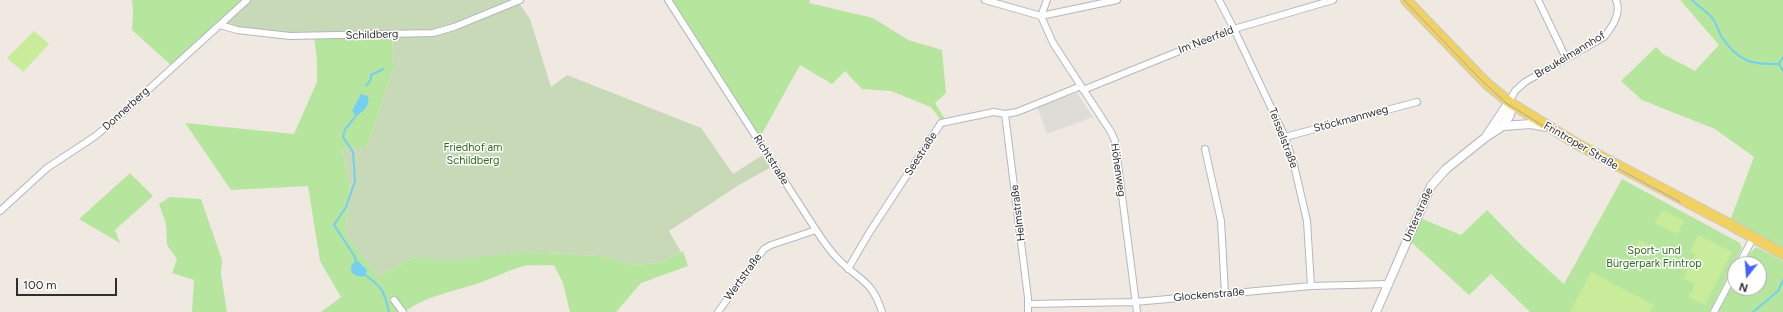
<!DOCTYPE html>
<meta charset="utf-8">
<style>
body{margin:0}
#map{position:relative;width:1783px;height:312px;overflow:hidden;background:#efe9e1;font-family:Figtree,sans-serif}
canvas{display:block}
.north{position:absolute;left:1727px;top:256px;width:40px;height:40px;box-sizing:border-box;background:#fff;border:1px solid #ababab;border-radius:50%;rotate:197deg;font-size:11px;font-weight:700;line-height:16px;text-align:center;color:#2e2e2e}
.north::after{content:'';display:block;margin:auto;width:14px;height:18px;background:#4264fb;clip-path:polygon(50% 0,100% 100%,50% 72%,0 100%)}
.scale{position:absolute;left:16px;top:278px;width:101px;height:18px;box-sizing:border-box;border:2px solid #2e2e2e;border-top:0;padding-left:5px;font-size:12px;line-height:14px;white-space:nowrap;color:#2e2e2e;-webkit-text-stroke:3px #fff;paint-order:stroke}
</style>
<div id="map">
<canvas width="1783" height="312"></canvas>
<div class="north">N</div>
<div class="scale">100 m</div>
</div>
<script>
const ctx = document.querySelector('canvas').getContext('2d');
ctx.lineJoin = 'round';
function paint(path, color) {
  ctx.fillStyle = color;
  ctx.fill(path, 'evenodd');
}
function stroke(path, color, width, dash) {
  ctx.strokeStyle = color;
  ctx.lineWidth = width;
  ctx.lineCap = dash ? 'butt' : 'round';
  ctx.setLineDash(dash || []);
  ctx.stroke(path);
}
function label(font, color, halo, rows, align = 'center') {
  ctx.font = font + ' Figtree,sans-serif';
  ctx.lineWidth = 3;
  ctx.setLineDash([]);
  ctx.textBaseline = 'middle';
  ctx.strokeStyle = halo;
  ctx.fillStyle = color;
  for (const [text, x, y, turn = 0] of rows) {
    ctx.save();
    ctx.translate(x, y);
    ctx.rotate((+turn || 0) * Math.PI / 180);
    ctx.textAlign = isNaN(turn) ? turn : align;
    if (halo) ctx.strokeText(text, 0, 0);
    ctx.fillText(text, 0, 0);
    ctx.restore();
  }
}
const green = new Path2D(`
 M132,0h114l-74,66 -40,-36 1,-20z
 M671,0h139l-1,3 64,15 35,22 34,10 4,43 -11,10 10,16 -3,3 -11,-15 -40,-16 -29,-2 -17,-18 -13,13 -32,-19 -41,74z
 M1680,0h103v248l-53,-27 24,-64 -39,-28 -73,-29 -21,-19 35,-34 7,7 32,17 24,-26z
 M392,36l2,30 -27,81h-25l8,41 -5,45 33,44 37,-20 33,3 78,-8 74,4 34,9 26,-2 23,-12 5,15 -47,17 -25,29h-46l-7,-29 -9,-18c-11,1 -24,-1 -34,2 -15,5 -29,12 -44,17 -24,8 -47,11 -69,26l-7,-6v8h-79l20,-15 -21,-36 -12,-75 -77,4 -46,-67 109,11 23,-52v-22l-3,-23z
 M130,173l23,23 -38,34 5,13 -41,-24z
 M1622,179l118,64 2,5 -32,64h-180l-39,-38 -22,21 -58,-53 9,-24 41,17 26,-25 35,36 42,38z
 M170,197l31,2 21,61 -1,14 6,38h-35l2,-32 -22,-7 5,-14 -10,-14 -1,-21 -7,-20z
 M1756,247l27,14v51h-65l17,-32v8h24v-24h-15l6,-11z`);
const cemetery = new Path2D(`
 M249,0h276l-6,3 11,16 21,68 16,-12 134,53 32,46 33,-21 9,12 -36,20 -70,46 12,21 -21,11 -26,2 -34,-9 -74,-4 -78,9 -33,-4 -37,20 -33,-44 5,-45 -8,-41h25l27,-81 -2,-30h-101l-69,-11z`);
const pitch = new Path2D(`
 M34,31l15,13 -26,28 -16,-14z
 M1662,210l22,11 -7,13 -22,-11z
 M1698,235l34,17 -27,53 -16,-8 6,-12 -12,-7 12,-23 -5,-3z
 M1639,240l11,6 -6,10 -3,1 -8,-5z
 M1591,272l63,33 -4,7h-80z`);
const plaza = new Path2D(`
 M1077,93l16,24 -46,17 -10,-27z`);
const water = new Path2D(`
 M361,94l7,2c2,10 -4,14 -11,20l-5,-5z
 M358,261l9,9 -2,6c-8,2 -17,-2 -13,-12z`);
const stream = new Path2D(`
 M1692,0c6,6 16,12 21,19 4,5 5,11 8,17 17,25 29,29 58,28
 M1783,57l-4,7 4,7
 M366,86l5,-7v-4l12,-6
 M356,263l-1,-6 -21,-32 12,-18 9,-26 -2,-29 -10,-15 2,-8c5,-5 9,-10 12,-16
 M364,274c18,13 20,16 25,38
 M1753,312l25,-21 5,-11`);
const minor = new Path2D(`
 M668,0l148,230c7,11 14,21 23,30 21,21 33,20 43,52
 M985,0l56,16 76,-16
 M1047,0l-6,16 12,27 58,89 4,9 22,171
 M1219,0l15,29 51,108 9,28 13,56 4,65
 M1538,0l28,58
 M220,25l17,5 53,6 143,-3 21,-6 66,-27
 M1083,90l151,-61 99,-29
 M1509,102l6,-11 10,-9 79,-45c8,-10 18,-24 12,-37
 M1005,114l23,184v14
 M1285,137l132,-35
 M1205,149l16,72 4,73
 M0,211l47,-43 47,-31 21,-17 132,-120
 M1739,264l14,-26
 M848,269l21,-36 72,-110 53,-11 11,2 12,-2 64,-26
 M394,300l9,12
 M1029,304l106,-2 176,-16 77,-2
 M718,312l46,-63 7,-4 45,-15
 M1714,312l21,-40`);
const tertiary = new Path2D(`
 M1503,126l28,-2 16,3
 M1487,135l22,-33
 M1376,312l55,-126 15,-17 40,-32 17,-11 7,-11 1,-5 -2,-8`);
const primary = new Path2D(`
 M1406,0l80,83 23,19 68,42 154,81 52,29`);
const tram = new Path2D(`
 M1404,0l73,76 29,27 70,43 104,56`);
const streetNames = [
 ["Schildberg",372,35,-2],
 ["Im Neerfeld",1206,40,-21],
 ["Breukelmannhof",1570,55,-31],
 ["Donnerberg",126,109,-42],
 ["Stöckmannweg",1351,119,-15],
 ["Teisselstraße",1283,138,69],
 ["Frintroper Straße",1581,146,30],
 ["Seestraße",921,154,-57],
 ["Richtstraße",771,160,58],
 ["Höhenweg",1118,170,82],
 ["Helmstraße",1018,213,-97],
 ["Unterstraße",1418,215,-66],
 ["Wertstraße",743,277,-54],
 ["Glockenstraße",1209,295,-5]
];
const parkNames = [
 ["Friedhof am",473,148],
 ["Schildberg",473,161],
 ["Sport- und",1654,251],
 ["Bürgerpark Frintrop",1654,264]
];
paint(green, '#b6e59e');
paint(cemetery, '#c8d9b8');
paint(pitch, '#c9ec9a');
paint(plaza, '#dfdcd8');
paint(water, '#75cff0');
stroke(stream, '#75cff0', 2);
stroke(minor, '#b4b7c1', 8);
stroke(tertiary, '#b4b7c1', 10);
stroke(primary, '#c9c9c9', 12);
stroke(minor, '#fff', 6);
stroke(tertiary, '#fff', 8);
stroke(primary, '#f2d163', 10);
stroke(tram, '#a3a6b8', 1);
label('11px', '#2e2e2e', '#fff', streetNames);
label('11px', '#2c6e1b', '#fff', parkNames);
</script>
